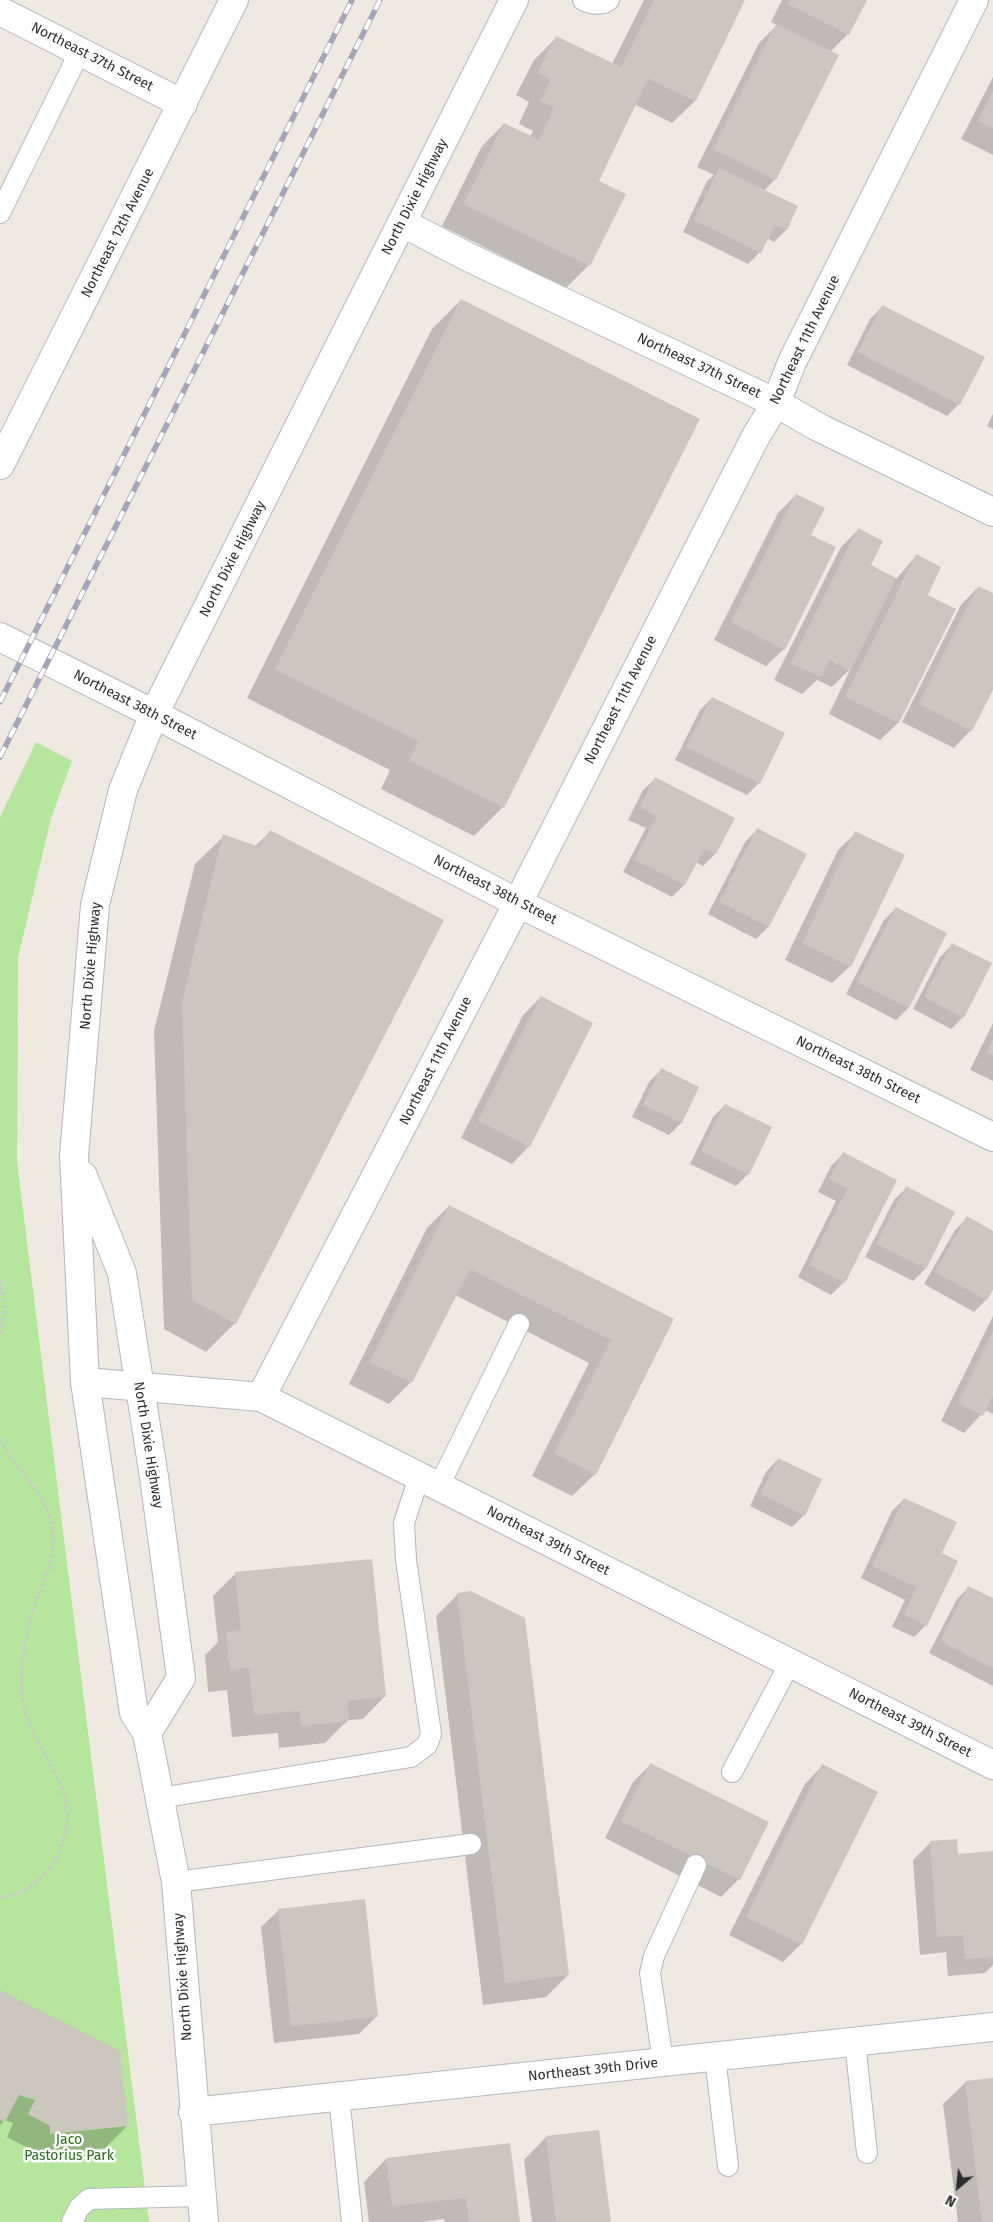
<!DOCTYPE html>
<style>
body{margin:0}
#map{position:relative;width:993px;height:2222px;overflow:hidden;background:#efe9e1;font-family:"Fira Sans",sans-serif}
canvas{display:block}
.north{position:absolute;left:933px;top:2162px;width:50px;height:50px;-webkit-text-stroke:4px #fff;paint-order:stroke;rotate:208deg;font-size:14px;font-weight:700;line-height:20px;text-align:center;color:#2e2e2e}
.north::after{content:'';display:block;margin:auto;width:18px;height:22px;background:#2e2e2e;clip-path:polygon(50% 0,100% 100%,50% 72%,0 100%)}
</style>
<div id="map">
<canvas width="993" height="2222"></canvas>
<div class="north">N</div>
</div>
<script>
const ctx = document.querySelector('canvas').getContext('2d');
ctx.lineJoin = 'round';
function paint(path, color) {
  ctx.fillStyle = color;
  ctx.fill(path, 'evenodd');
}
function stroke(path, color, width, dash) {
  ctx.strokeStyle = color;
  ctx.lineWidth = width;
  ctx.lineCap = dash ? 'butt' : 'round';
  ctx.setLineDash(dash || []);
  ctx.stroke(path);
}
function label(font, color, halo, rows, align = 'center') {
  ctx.font = font + ' "Fira Sans",sans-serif';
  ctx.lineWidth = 5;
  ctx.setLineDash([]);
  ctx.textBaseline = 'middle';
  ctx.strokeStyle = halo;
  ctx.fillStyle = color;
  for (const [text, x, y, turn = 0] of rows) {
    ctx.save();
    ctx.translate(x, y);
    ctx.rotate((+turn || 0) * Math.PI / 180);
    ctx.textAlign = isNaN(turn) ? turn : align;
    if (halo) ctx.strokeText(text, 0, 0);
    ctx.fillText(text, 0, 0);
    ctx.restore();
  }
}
const green = new Path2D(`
 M36,742l36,19 -21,57 -33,140 -1,203 132,1061h-149v-1405z`);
const shadow = new Path2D(`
 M644,0h100l-49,101 -23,22 -38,-19 -37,77 27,13 -35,71 -23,23 -124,-62 40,-80 22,-22 26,13 3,-6 -14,-7 10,-22 -13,-7 18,-35 23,-23 55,27z
 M782,0h83l-17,34 -18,18 -55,127 -11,12 33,16 -11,23 -12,12 -7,-4 -7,14 -12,12 -65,-32 24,-51 7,-6 -17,-8 62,-124 18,-18 -6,-3z
 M993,77v78l-32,-16z
 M461,300l42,507 -29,29 -93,-47 9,-19 -143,-72 185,-369z
 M882,307l77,97 -12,12 -100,-51 23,-46z
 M993,414v15l-6,-3z
 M796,495l13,40 -25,114 -18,17 -52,-26 64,-127z
 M858,530l11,36 27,13 20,-23 10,39 28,15 -56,113 -18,17 -51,-26 22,-46 -19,19 -15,-7 -15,14 -28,-14 67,-133z
 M978,587l15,8v92l-22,43 -17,18 -52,-26 59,-117z
 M712,698l47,85 -12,12 -72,-35 25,-50z
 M656,778l59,76 -12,12 -7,-4 -12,23 -12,12 -49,-25 23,-44 -18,-8 15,-30z
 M757,830l11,97 -12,12 -48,-25 37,-72z
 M270,832l-35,491 -29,29 -42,-23 -10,-298 41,-167 29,-28 30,11z
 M856,833l-6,133 -18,17 -47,-23 53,-110z
 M896,908l49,26 -37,74 -12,12 -50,-26 38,-74z
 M952,945l11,72 -12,12 -38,-20 27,-52z
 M541,997l-12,149 -17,18 -51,-26 62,-123z
 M993,1023v58l-23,-11z
 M661,1070l37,17 -17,36 -12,12 -37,-18 17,-35z
 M725,1105l23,69 -12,12 -46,-22 23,-47z
 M843,1154l52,26 -52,103 -12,12 -33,-18 38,-76 -18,-9 13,-26z
 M906,1188l48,24 -29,57 -12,12 -48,-24 29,-57z
 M449,1206l224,113 -78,155 -23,22 -40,-20 57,-113 -134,-68 -44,87 -22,22 -40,-20 78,-156z
 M967,1218l26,15v54l-7,13 -12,12 -50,-28 31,-54z
 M993,1316v98l-8,-4 -21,23 -23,-12z
 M778,1459l26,56 -12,12 -42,-21 16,-34z
 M904,1499l36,55 -14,71 -12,12 -22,-10 13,-27 -44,-22 31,-67z
 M235,1574l150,122 -22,23 -15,1 -23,23 -46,5 -1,-15 -46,4 -5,-47 -19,2 -3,-37 13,-13 -5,-46z
 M969,1587l24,13v86l-64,-33 28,-54z
 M458,1594l110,381 -22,22 -63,8 -47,-389z
 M651,1764l88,115 -18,18 -116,-59 28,-56z
 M822,1766l54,27 -75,151 -18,18 -54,-27 76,-151z
 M931,1842l26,13 36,-2v112l-8,8 -37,3 -2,-24 -26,3 -7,-95z
 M279,1910l98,106 -18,18 -85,9 -13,-116z
 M0,1991l127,135 -22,22 -77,8v-8l-21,-11 6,-14 -8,-3 -5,5z
 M993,2079v143h-35l-15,-118 23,-22z
 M546,2137l63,85h-77l-8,-62z
 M386,2159l133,63h-74l-1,-3 -23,3h-52l-5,-40z`);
const building = new Path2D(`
 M654,0h91l-49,101 -48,-22 -49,102 27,13 -36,72 -127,-62 41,-81 35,17 15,-32 -14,-7 11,-21 -13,-8 18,-36 65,31z
 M790,0h77l-18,35 -61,-31z
 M776,24l63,31 -63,125 -63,-31z
 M993,92v37l-15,-8z
 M719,168l79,38 -11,24 -12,-5 -14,28 -67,-33z
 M461,299l239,120 -196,389 -95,-48 9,-19 -143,-72z
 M882,305l103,52 -25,48 -102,-53z
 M796,494l29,14 -14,27 25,12 -51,103 -54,-28z
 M858,528l25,13 -12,24 25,13 -46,93 -20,-11 -9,17 -30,-14z
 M916,554l25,13 -13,28 28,14 -57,114 -54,-26z
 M978,586l15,7v97l-21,41 -53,-27z
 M712,697l73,36 -25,51 -74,-37z
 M655,777l80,41 -19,36 -12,-5 -19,36 -51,-25 23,-44 -17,-9z
 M757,828l50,26 -38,73 -50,-25z
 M270,830l174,90 -208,404 -44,-24 -10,-299 41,-167 36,13z
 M855,831l50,24 -54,112 -49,-24z
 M896,907l51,26 -38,75 -52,-26z
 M952,943l40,20 -28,55 -40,-21z
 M541,996l52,27 -63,124 -52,-26z
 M993,1039v16l-6,-3z
 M661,1068l38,19 -17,36 -39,-18z
 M725,1104l47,23 -23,48 -48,-24z
 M843,1152l54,28 -52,103 -36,-18 38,-76 -18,-10z
 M906,1186l49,26 -29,57 -50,-25z
 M449,1205l225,114 -78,156 -42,-22 57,-113 -141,-71 -58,114 -42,-21z
 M967,1216l26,15v59l-6,10 -52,-28z
 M993,1332v64l-10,20 -25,-13z
 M778,1458l44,21 -17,37 -44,-22z
 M904,1498l53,24 -15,31 16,8 -31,65 -23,-11 12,-28 -44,-21z
 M372,1559l14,138 -39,4 2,20 -48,5 -1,-15 -46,4 -5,-47 -19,2 -4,-38 15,-2 -6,-58z
 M968,1586l25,12v70l-53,-27z
 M471,1591l54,27 44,357 -64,8 -48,-390z
 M650,1763l119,59 -29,58 -119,-59z
 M822,1764l56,28 -76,153 -56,-28z
 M957,1839l1,15 35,-3v106l-28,2 -2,-24 -26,2 -7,-96z
 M365,1899l13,118 -87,9 -13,-117z
 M0,1990l120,61 8,75 -78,8v-8l-22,-12 7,-14 -16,-5 -14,27 -5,-2z
 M993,2078v144h-11l-17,-141z
 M599,2130l12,92h-55l-10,-86z
 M510,2143l10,79h-51l-3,-24 -74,8 -6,-48z`);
const path = new Path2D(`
 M0,1279l5,26 -5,33
 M0,1438c13,29 41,49 50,80 11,39 -9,63 -19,99 -7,25 -11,52 -9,79 4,51 60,87 42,141 -3,12 -7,21 -14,31 -15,17 -27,27 -50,29`);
const lane = new Path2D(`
 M583,0c8,4 19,6 26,0
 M0,213l80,-162
 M439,1486l80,-162
 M732,1772l58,-109
 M160,1798l251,-41 16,-12 4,-11 -25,-174 -2,-37 15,-46
 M176,1882l295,-38
 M855,2042l12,111
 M715,2057l13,109
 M663,2062l-13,-89 4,-17 42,-91
 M339,2096l13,126
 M72,2222l7,-14 10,-9 112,-3`);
const street = new Path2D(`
 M0,11l183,93
 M403,223l65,34 308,146 42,24 175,85
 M0,465l234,-465
 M85,1382l176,15 732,368
 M261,1397l246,-473 249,-488 20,-33 16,-41 182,-362
 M193,2112l800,-85`);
const secondary = new Path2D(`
 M0,637l154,77 364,189 475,234
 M83,1176l39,97 32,204 27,201 -34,55
 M204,2222l-28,-340 -29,-149 -13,-20 -49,-331 -11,-226 21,-251 28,-115 31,-76 360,-714`);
const rail = new Path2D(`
 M0,702l352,-702
 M0,757l380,-757`);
const streetNames = [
 ["Northeast 37th Street",92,57,27],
 ["North Dixie Highway",415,197,-63],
 ["Northeast 12th Avenue",118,233,-63],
 ["Northeast 11th Avenue",805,340,-64],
 ["Northeast 37th Street",699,366,25],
 ["North Dixie Highway",233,559,-63],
 ["Northeast 11th Avenue",621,700,-63],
 ["Northeast 38th Street",135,705,27],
 ["Northeast 38th Street",495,890,27],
 ["North Dixie Highway",91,966,-85],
 ["Northeast 11th Avenue",436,1061,-63],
 ["Northeast 38th Street",858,1070,26],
 ["North Dixie Highway",148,1445,81],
 ["Northeast 39th Street",548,1541,27],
 ["Northeast 39th Street",910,1723,27],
 ["North Dixie Highway",183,1977,-94],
 ["Northeast 39th Drive",593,2070,-6]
];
const parkNames = [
 ["Jaco",69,2140],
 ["Pastorius Park",69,2156]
];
paint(green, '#b6e59e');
paint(shadow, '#0003');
paint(building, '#cbc7bf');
stroke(lane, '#b4b7c1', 22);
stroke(street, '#b4b7c1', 30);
stroke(secondary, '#b4b7c1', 30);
stroke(path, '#c9c9c9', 3, [4, 2.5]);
stroke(lane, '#fff', 20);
stroke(street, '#fff', 28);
stroke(secondary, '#fff', 28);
stroke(rail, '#a3a6b8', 5.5);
stroke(rail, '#fff', 4, [11]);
label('14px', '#2e2e2e', '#fff', streetNames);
label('14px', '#2c6e1b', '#fff', parkNames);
</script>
